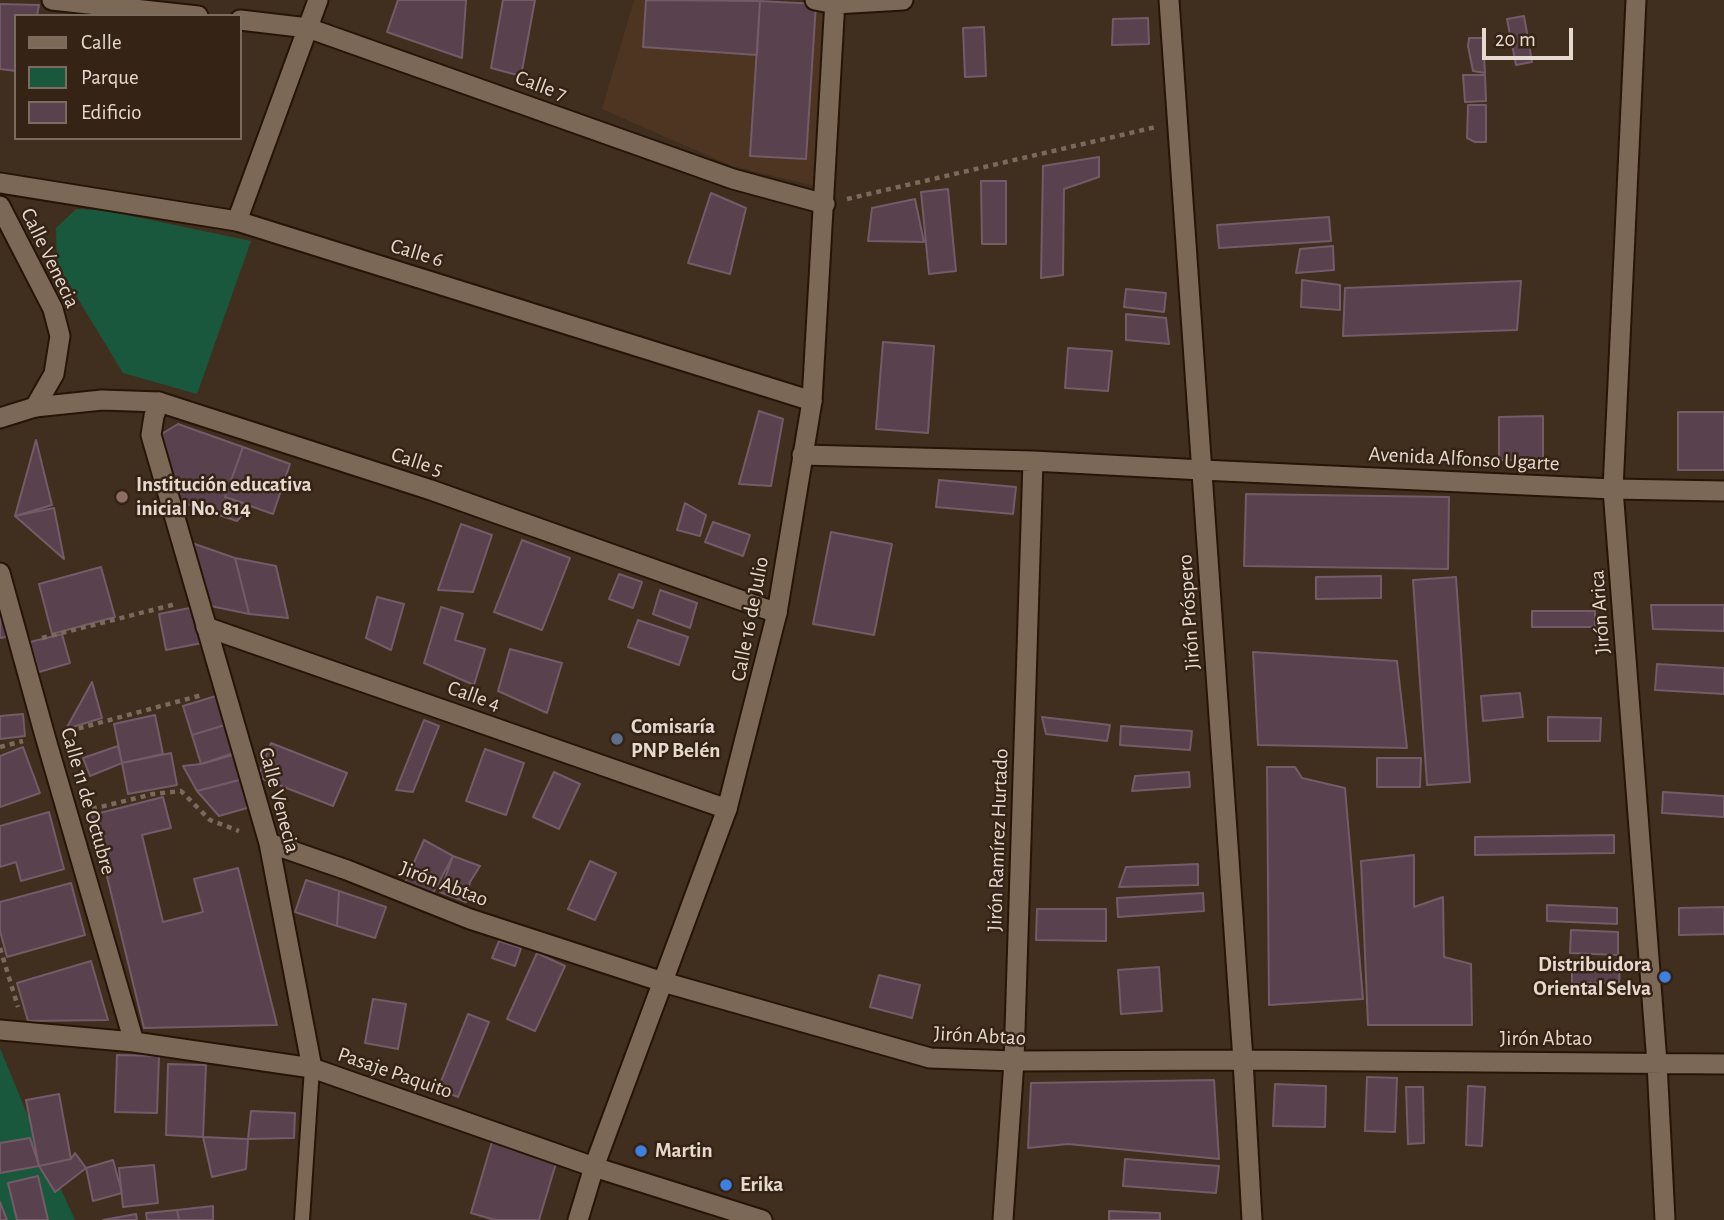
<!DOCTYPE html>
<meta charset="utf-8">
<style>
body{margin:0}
#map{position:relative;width:1724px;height:1220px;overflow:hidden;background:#402e1e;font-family:"Alegreya Sans",sans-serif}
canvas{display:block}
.legend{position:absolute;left:14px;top:14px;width:228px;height:126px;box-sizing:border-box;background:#352415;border:2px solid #7b6c60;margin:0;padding:9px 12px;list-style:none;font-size:21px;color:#e5d9d0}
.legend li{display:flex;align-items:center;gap:14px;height:35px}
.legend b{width:35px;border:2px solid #7b6c60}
.scale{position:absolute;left:1482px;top:28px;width:91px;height:32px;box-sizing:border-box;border:4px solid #e5d9d0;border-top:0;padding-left:9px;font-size:21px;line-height:24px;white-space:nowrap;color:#e5d9d0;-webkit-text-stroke:5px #352415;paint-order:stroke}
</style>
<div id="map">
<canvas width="1724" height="1220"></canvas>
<ul class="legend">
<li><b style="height:9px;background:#7c6857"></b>Calle</li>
<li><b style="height:19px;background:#1a583e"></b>Parque</li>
<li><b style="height:19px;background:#59424e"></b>Edificio</li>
</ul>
<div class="scale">20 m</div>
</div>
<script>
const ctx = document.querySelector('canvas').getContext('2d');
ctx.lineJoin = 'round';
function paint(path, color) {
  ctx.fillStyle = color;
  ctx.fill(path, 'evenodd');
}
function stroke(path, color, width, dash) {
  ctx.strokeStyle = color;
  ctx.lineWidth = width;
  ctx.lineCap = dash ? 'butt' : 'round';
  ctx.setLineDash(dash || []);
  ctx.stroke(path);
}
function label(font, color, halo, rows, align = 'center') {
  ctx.font = font + ' "Alegreya Sans",sans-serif';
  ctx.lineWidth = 5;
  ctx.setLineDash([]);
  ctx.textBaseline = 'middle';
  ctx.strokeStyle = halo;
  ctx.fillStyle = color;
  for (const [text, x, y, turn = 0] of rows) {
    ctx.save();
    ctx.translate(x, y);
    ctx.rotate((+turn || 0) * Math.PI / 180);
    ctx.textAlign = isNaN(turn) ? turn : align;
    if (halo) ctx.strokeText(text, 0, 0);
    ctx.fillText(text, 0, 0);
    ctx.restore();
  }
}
const built = new Path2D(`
 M634,0h128l63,12 -10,174 -83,-20 -130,-57z`);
const green = new Path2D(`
 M76,209l27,1 148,31 -54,153 -74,-21 -66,-109 -1,-36z
 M0,1048l32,78 43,94h-75z`);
const building = new Path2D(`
 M398,0h68l-4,58 -75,-26z
 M503,0h32l-14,76 -30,-8z
 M646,0l114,1 -3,54 -114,-8z
 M760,1l56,3 -10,155 -56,-3z
 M0,4l39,1 -2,11h-21v55l-16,-2z
 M1524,16l8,46 -16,3 -9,-46z
 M1148,18l1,26 -37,1 1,-26z
 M984,27l2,49 -21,1 -2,-49z
 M1469,38h14l2,35 -12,-2 -5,-25z
 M1463,75h22l1,26 -21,1z
 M1468,105h18v37h-11l-8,-4z
 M1099,157v20l-35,12 -1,86 -22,3 2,-112z
 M981,181h25v63h-24z
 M948,189l8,82 -27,3 -8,-82z
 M711,193l35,15 -16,66 -42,-11z
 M915,199l9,43 -56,-1 4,-33z
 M1329,217l2,24 -112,7 -2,-23z
 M1333,246l1,24 -38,3 4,-24z
 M1302,280l38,5v25l-39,-3z
 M1521,281l-4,49 -174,6 2,-48z
 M1126,289l40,4 -2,19 -40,-5z
 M1126,314l40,4 3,26 -43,-4z
 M883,342l51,4 -6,87 -52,-4z
 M1068,348l44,3 -4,40 -43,-3z
 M759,411l24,8 -12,67 -32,-2z
 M1678,412h46v58h-46z
 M1543,416v44h-44v-43z
 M178,424l65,23 -18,50 25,8 -13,16 -63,-21 -19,-62z
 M36,440l16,65 -37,11z
 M243,447l47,17 -17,50 -48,-17z
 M939,480l77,7 -3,27 -77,-7z
 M1246,494l203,3 -1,72 -204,-3z
 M685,503l21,12 -6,21 -23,-6z
 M54,508l10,51 -49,-43z
 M713,522l37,13 -7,21 -38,-14z
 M461,524l31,11 -19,57 -35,-2z
 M831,532l61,12 -18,91 -61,-11z
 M522,540l48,18 -28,72 -48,-18z
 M189,542l46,16 14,56 -43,-9z
 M235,558l41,8 12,52 -39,-4z
 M101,567l14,50 -63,17 -13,-50z
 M619,574l23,8 -9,26 -24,-9z
 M1381,576v22l-65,1v-22z
 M1456,577l14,205 -43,3 -14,-205z
 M660,590l37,13 -7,25 -37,-14z
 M377,597l27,7 -13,46 -25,-12z
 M0,600l7,30 -1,7 -6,1z
 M1651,605h73v26l-71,-2z
 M195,607l7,36 -36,7 -7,-36z
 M441,607l22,7 -8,26 30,9 -11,36 -50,-22z
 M1532,611h63v16h-63z
 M638,620l50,17 -9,28 -51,-18z
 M62,634l8,29 -31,9 -9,-30z
 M510,649l52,14 -15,50 -49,-22z
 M1253,652l144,9 10,87 -149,-3z
 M1657,664l67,4v26l-69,-4z
 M92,682l10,36 -36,11z
 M1520,693l3,24 -40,4 -2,-25z
 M216,696l9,29 -33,10 -9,-29z
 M23,714l2,22 -25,3v-23z
 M155,715l8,39 -41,9 -8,-39z
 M1042,717l68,8 -3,16 -61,-7z
 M1548,717l53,1 -1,23h-52z
 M424,720l15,6 -26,66 -17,-2z
 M225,725l8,30 -32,9 -9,-29z
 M1121,726l71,5 -2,19 -70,-5z
 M271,743l76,30 -14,33 -75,-29z
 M118,746l4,17 -32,13 -7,-18z
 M23,747l17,46 -40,14v-51z
 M485,749l39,14 -18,52 -40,-14z
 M240,751l7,27 -50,13 -14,-25 18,-2z
 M171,753l6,32 -49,9 -6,-31z
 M1377,758h44l-1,29h-43z
 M1267,767h28l7,11 43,10 18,211 -94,6z
 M554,772l26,12 -21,45 -26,-12z
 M1189,772l1,15 -58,4 3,-15z
 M247,778l7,28 -35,10 -22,-25z
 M1663,792l61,4v21l-62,-4z
 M163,797l8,31 -29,7 21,87 40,-10 -9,-33 44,-11 39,157 -133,3 -52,-213z
 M49,812l15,57 -43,12 -5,-19 -16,5v-41z
 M1614,835v18l-139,2v-18z
 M424,840l29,16 -22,41 -27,-12z
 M1414,855v52l29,-10 1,60 27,7 1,61h-104l-7,-164z
 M453,856l27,10 -10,16 -4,20 -26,-10z
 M590,861l26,12 -21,47 -27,-11z
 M1198,864v21l-79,2 7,-20z
 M306,880l33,11 -2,35 -42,-14z
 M71,883l14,52 -78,22 -7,-26v-29z
 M339,891l47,16 -11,31 -38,-12z
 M1203,893l1,18 -86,6 -1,-19z
 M1547,905l70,3v16l-70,-3z
 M1724,907v27l-45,1v-27z
 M1037,909h69v32l-70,-1z
 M1571,930l47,2v23l-48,-2z
 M499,941l22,7 -6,18 -23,-8z
 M537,953l28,13 -30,65 -28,-12z
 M91,961l17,59 -80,1 -11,-38z
 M1572,963l48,1 -1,19h-47z
 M1159,967l3,44 -41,3 -3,-44z
 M879,975l41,10 -8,33 -42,-11z
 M373,999l33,5 -8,45 -33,-6z
 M468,1014l21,8 -31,75 -20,-8z
 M117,1055l42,1 -2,57 -42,-1z
 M168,1064l38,1 -3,72 -37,-2z
 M1367,1077l30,1 -2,54 -30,-1z
 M1214,1080l5,79 -151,-15 -40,4 3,-65z
 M1275,1084l51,2 -1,41 -52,-1z
 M1468,1086l17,1 -3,59 -16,-1z
 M1406,1087h17l1,56 -16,1z
 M59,1094l12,65 -32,7 -13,-66z
 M251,1111l44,2 -1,25 -46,1z
 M203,1137l45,2 -2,30 -34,8z
 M30,1138l9,28 -39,7v-30z
 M492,1142l65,18 -18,60h-44l-24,-7z
 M75,1153l11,15 -31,24 -16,-26 32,-7z
 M1125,1159l94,7 -3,27 -93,-7z
 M113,1160l9,33 -29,8 -7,-33z
 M154,1165l4,38 -35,4 -4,-39z
 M38,1176l10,44h-31l-9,-37z
 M0,1202l7,18h-7z
 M213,1206v14h-34l-2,-10z
 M177,1210l2,10h-32l-1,-7z
 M1109,1211l51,2v7h-51z
 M136,1214l1,6h-34z`);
const path = new Path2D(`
 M847,199l309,-72
 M42,638l134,-34
 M69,731l133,-36
 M0,747l23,-6
 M92,809l61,-15 28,-3 29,29 29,11
 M0,948l18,59`);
const service = new Path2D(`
 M302,1220l10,-152`);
const pedestrian = new Path2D(`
 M237,221l575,180
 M35,407l67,-7 57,2 272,88 346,123
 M802,455l231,6 169,9
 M206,627l521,182
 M1003,1220l11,-159 19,-600`);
const minor = new Path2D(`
 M52,0l146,16
 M815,0l20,4 68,-4
 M1169,0l74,1060 9,160
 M1636,0l-23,489 44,574 8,157
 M240,20l68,8 425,151 92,25
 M0,183l237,38 81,-221
 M0,206l53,103 7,27 -6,38 -19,33 -35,11
 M159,402l-5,14 -3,19 118,408 43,225
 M0,573l45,163 89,306
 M269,843l78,27 123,49 193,63 267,76 84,3 229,-1 481,4
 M0,1030l134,12 178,26 282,99 168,53
 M578,1220l16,-53 133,-358 50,-196 35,-212 23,-401`);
const secondary = new Path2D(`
 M1202,470l411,19 111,2`);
const markers = [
 [122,497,7,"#8d6e63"],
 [617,739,7,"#5c6f8a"],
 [1665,977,7,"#3f7fe0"],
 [641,1151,7,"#3f7fe0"],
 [726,1185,7,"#3f7fe0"]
];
const streetNames = [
 ["Calle 7",541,86,20],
 ["Calle 6",417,253,17],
 ["Calle Venecia",50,258,64],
 ["Avenida Alfonso Ugarte",1464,459,3],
 ["Calle 5",417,462,18],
 ["Jirón Próspero",1189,612,-94],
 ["Jirón Arica",1600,612,-94],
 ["Calle 16 de Julio",750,619,-79],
 ["Calle 4",474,696,19],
 ["Calle Venecia",279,800,75],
 ["Calle 11 de Octubre",88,801,74],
 ["Jirón Ramírez Hurtado",998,840,-88],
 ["Jirón Abtao",444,884,21],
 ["Jirón Abtao",980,1036,3],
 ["Jirón Abtao",1546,1039],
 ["Pasaje Paquito",395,1073,19]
];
const poiNames = [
 ["Institución educativa",136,485],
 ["inicial No. 814",136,509],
 ["Comisaría",631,727],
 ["PNP Belén",631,751],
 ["Distribuidora",1651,965,"right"],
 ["Oriental Selva",1651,989,"right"],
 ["Martin",655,1151],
 ["Erika",740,1185]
];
paint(built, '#4d3521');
paint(green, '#1a583e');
paint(building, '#59424e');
stroke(building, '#735b68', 2);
stroke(service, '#261507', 18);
stroke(pedestrian, '#261507', 23);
stroke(minor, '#261507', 23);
stroke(secondary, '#261507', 23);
stroke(path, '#7a6a5d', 4.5, [5, 5]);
stroke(service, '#7c6857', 14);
stroke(pedestrian, '#7c6857', 19);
stroke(minor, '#7c6857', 19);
stroke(secondary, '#7c6857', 19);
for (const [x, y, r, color] of markers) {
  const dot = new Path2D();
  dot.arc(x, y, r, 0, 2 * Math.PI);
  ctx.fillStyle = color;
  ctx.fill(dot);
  stroke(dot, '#352415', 2.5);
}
label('21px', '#e5d9d0', '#352415', streetNames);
label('bold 21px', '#e5d9d0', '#352415', poiNames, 'left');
</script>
